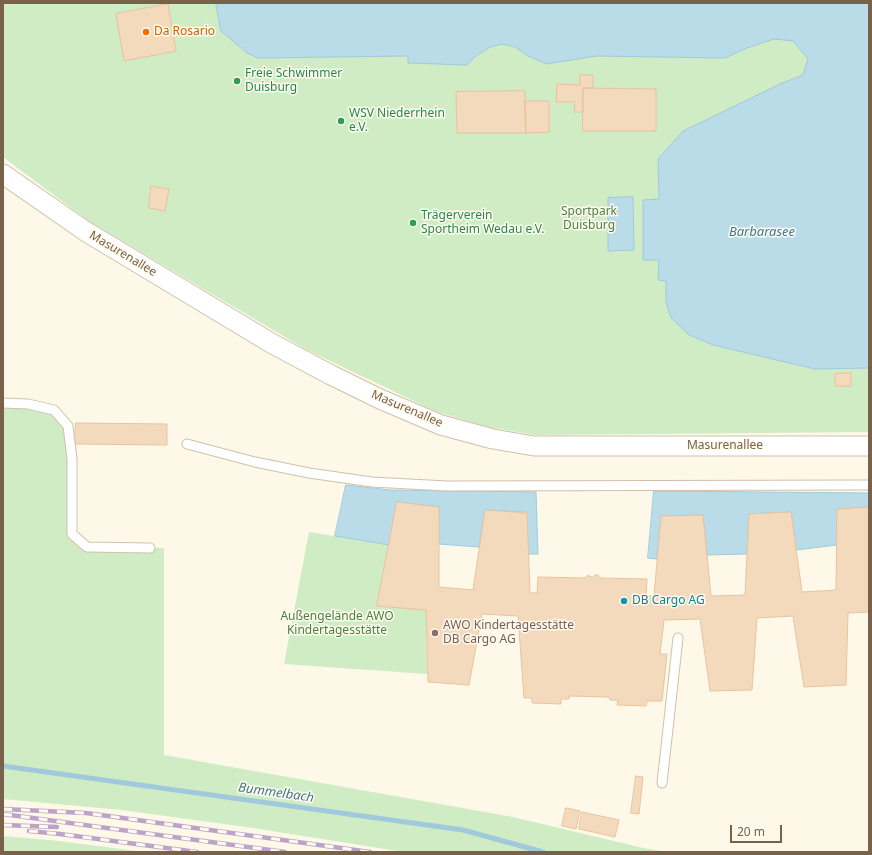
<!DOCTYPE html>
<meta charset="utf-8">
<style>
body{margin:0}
#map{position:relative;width:872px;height:855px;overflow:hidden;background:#fdf8e7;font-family:"Noto Sans",sans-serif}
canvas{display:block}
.frame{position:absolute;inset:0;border:4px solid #79614a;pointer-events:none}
.scale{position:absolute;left:730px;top:825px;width:52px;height:18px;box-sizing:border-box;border:2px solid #79614a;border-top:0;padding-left:5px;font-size:12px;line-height:14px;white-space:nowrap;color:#79614a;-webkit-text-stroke:3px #fffbee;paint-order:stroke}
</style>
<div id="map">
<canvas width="872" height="855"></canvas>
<div class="frame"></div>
<div class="scale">20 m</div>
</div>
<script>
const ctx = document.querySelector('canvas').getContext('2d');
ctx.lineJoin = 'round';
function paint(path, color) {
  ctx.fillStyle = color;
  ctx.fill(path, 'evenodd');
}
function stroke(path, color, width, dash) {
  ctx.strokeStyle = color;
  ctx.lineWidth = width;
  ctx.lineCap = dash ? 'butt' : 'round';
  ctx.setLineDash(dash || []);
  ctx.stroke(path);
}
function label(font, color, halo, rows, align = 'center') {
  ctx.font = font + ' "Noto Sans",sans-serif';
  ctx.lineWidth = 3;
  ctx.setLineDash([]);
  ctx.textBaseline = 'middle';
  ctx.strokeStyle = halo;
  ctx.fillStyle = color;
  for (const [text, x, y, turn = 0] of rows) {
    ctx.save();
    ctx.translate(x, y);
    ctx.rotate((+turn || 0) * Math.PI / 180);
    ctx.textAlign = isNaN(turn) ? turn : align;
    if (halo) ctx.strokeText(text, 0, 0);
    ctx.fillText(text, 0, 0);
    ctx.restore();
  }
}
const green = new Path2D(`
 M3,3h866v429l-334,3 -47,-8 -51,-15 -130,-62 -217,-128 -87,-65z
 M3,403l51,7 14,16 5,108 14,13 77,1v207l349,62 130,31 25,4h-264l-151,-24 -131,-18 -119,-11z
 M309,532l80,13 37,65 1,64 -143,-10z
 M3,836l56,5 85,11h-141z`);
const water = new Path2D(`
 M216,3h653v365l-54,1 -102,-24 -24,-10 -18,-17 -5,-15v-22l-8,-1 1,-20h-16v-60l16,-1 -1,-40 25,-28 97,-47 23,-9 5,-16 -15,-18 -19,-2 -27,9 -22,10 -129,-2 -49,8 -19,-8 -13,-9 -13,-3 -12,3 -14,9 -9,9 -59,-2v-7l-150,2 -11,-5 -26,-22z
 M633,197l1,53 -26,1v-53z
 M346,485l44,5 146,2 2,62h-10l-2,-42 -41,-2 -6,37 -41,-3 1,-37 -41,-5 -9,43 -54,-9z
 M654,491l215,2v14l-32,2v36l-41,5 -5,-38 -42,2 -2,40 -40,1 -4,-40 -42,1 -4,43 -9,-1z`);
const stream = new Path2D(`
 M3,766l460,64 80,22`);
const building = new Path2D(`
 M168,4l8,47 -52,10 -8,-47z
 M580,75h13v13h-10v24h-9l1,-10h-19l1,-18 23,1z
 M583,88l73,1v42h-73z
 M525,91l1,42h-69l-1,-41z
 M525,101h24v31l-23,1z
 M151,186l18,3 -4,22 -16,-3z
 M851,373v13h-16v-12z
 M76,423l91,1v21l-92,-1z
 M397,502l42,5v80l34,3 12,-80 42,3 3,80h7l1,-16 47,1 3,-3 5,3 2,-3h3l2,3 47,1 -1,17h8l7,-80 42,-1 8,81 34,-1 4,-81 42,-2 11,80 34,-2 1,-81 32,-2v105l-21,1 -2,72 -42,2 -11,-71 -36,2 -5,72 -42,1 -10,-72 -36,1 -4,34h7l-5,47h-15l-1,5 -29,-1 1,-5h-8l-1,-3 -40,-1v3h-8v5l-29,-1v-5h-8l-6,-82 -36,-2 -13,71 -41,-3 -2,-72 -49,-4z
 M636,776l7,1 -4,37 -8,-1z
 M566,808l14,3 -4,18 -14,-3z
 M582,812l37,8 -4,17 -36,-8z`);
const service = new Path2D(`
 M3,403l25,1 26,6 14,16 4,33v75l15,13 63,1
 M187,444l68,18 54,11 63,9 75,4 422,-1
 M662,783l16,-145`);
const minor = new Path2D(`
 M3,174l82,57 186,112 60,32 49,24 61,26 52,14 41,7h335`);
const rail = new Path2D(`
 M3,809l83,4 284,39
 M3,814l282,38
 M3,825l54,2
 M29,831l31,3 137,18`);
const markers = [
 [146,32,4,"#e8710a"],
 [237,81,4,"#2e9e5b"],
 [341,121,4,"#2e9e5b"],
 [413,223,4,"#2e9e5b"],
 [624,601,4,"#0f9aa8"],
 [435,633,4,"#8d6e63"]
];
const foodNames = [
 ["Da Rosario",154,32]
];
const leisureNames = [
 ["Freie Schwimmer",245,74],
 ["Duisburg",245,88],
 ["WSV Niederrhein",349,114],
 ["e.V.",349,128],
 ["Trägerverein",421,216],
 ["Sportheim Wedau e.V.",421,230]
];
const parkNames = [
 ["Sportpark",589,212],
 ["Duisburg",589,226],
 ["Außengelände AWO",337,617],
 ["Kindertagesstätte",337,631]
];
const streetNames = [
 ["Masurenallee",123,254,31],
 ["Masurenallee",407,409,23],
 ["Masurenallee",725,446]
];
const cultureNames = [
 ["DB Cargo AG",632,601]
];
const educationNames = [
 ["AWO Kindertagesstätte",443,626],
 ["DB Cargo AG",443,640]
];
const waterNames = [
 ["Barbarasee",762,232],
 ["Bummelbach",276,793,8]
];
paint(green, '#cfecc4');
paint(water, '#badce8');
stroke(water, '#a0cadb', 1);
stroke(stream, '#a0cadb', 5);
paint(building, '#f4dabd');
stroke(building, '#e8c39d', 1);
stroke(service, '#d0c0ac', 11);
stroke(minor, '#d0c0ac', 21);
stroke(service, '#fff', 9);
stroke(minor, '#fff', 19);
stroke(rail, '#bca4c8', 4.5);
stroke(rail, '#fffbee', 3, [9]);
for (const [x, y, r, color] of markers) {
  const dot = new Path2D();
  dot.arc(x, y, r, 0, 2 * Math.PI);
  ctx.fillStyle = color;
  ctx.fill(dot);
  stroke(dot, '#fffbee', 1.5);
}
label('12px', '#c56008', '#fffbee', foodNames, 'left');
label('12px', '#27864d', '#fffbee', leisureNames, 'left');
label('12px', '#4b7f41', '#fffbee', parkNames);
label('12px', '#79614a', '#fffbee', streetNames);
label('12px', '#0d838f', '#fffbee', cultureNames, 'left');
label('12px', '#785e54', '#fffbee', educationNames, 'left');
label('italic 13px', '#41778d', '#fffbee', waterNames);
</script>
